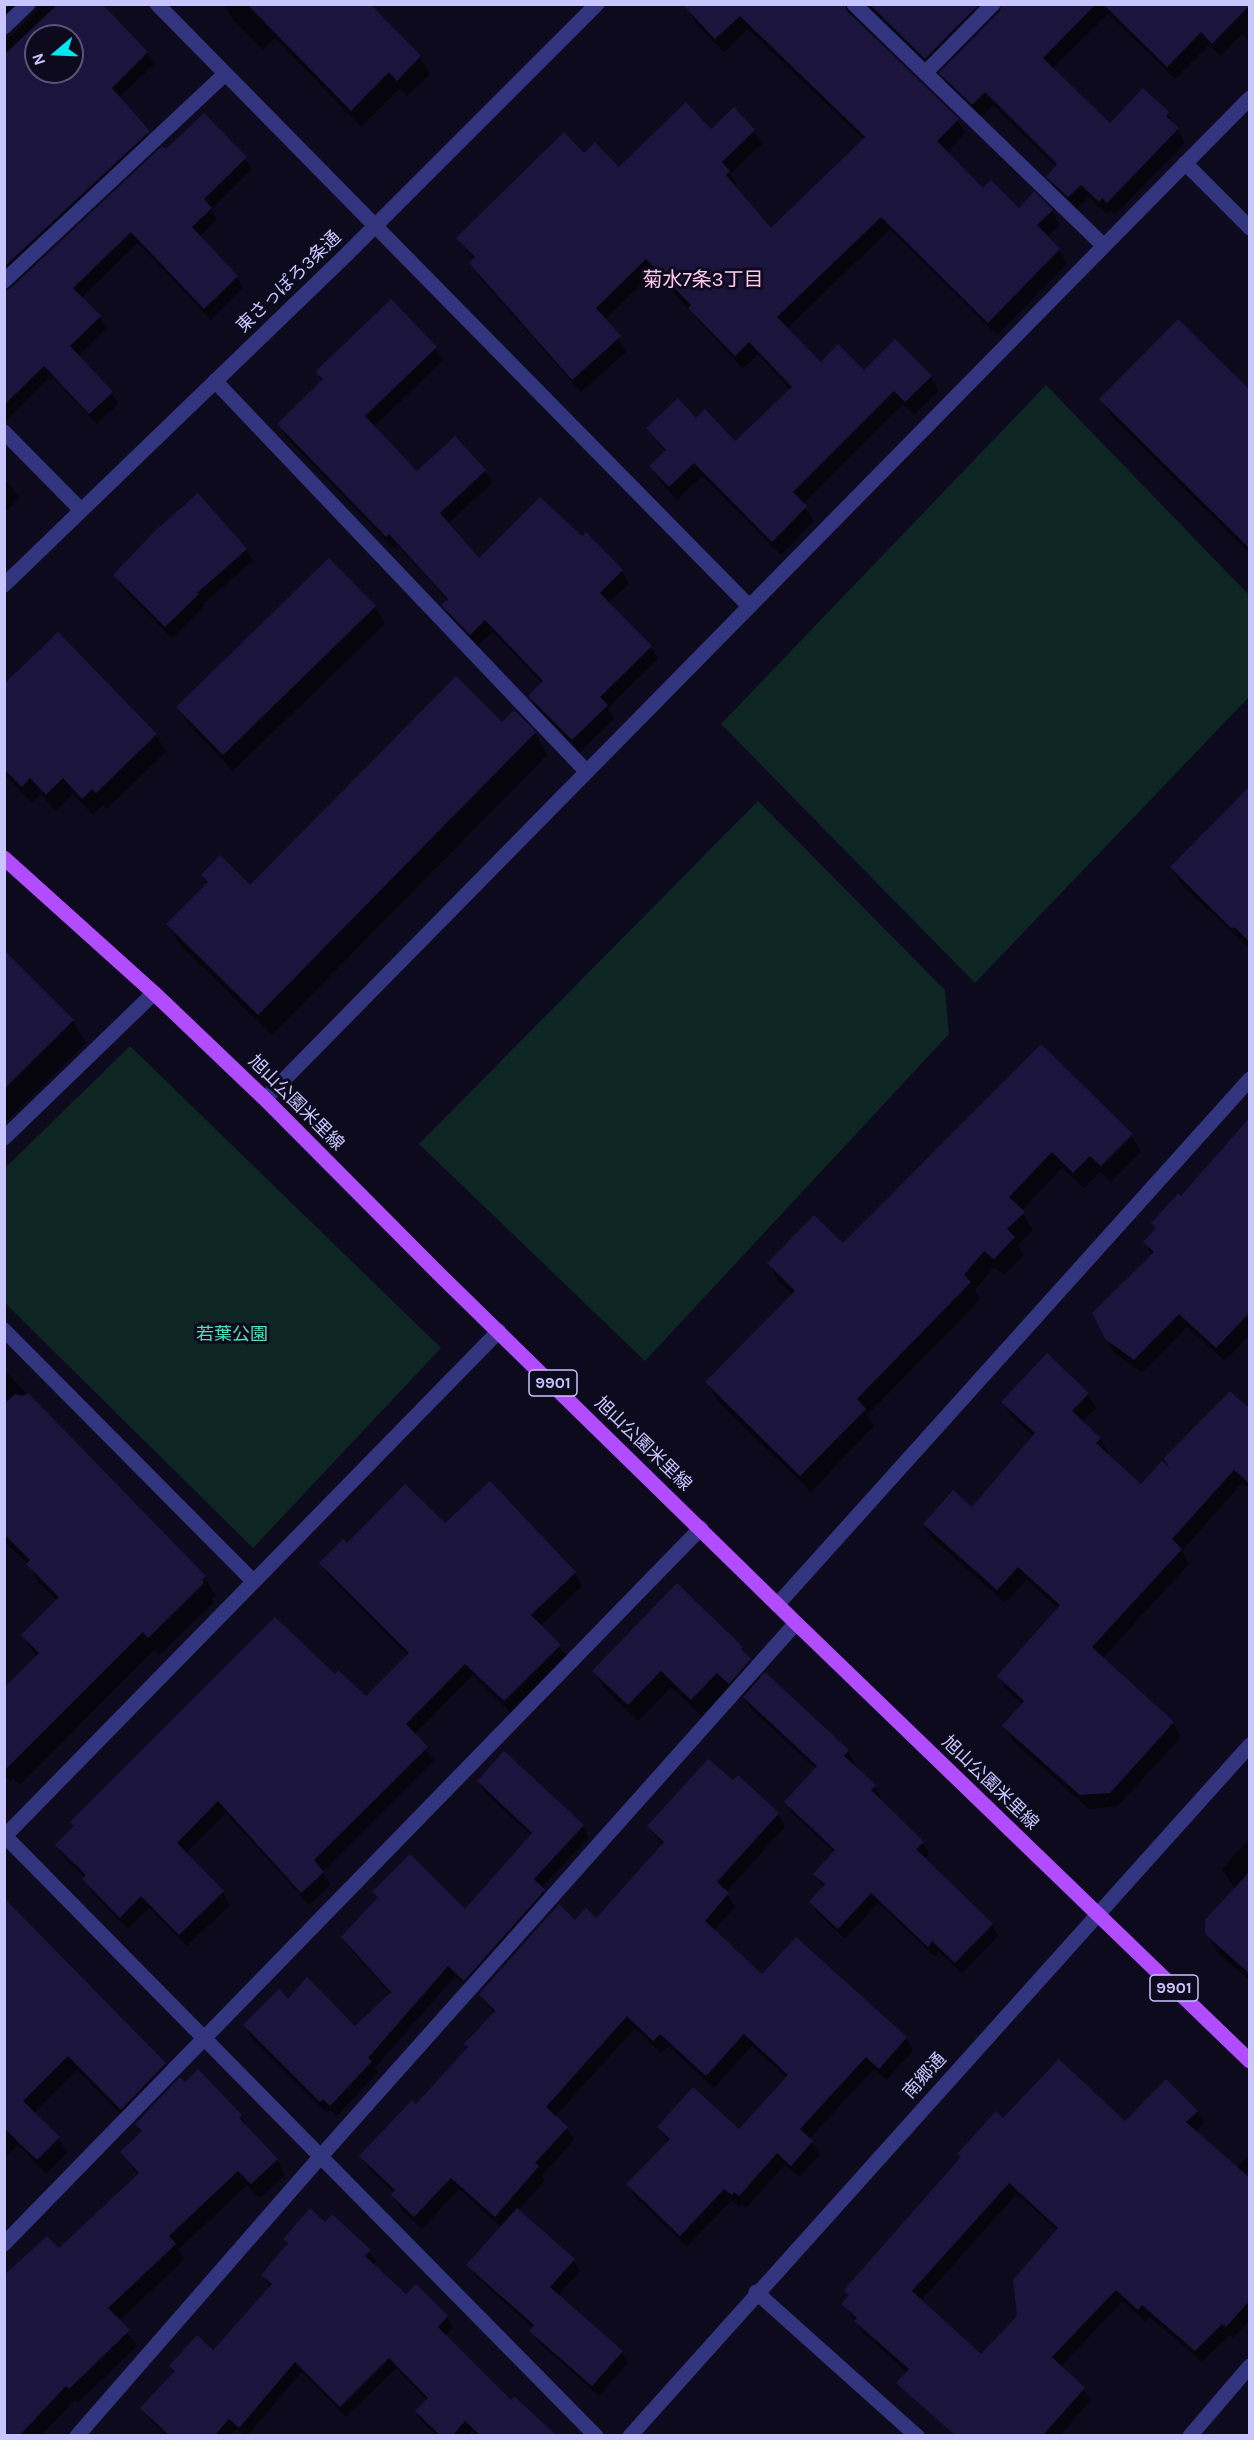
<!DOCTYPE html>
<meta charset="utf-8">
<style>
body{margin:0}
#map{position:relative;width:1254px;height:2440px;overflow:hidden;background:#0c0a1c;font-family:Karla,sans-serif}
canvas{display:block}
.frame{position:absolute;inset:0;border:6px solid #c8c5ff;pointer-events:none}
.north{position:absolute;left:24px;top:24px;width:60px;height:60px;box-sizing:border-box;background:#0c0a1c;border:2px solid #575577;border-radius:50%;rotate:251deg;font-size:16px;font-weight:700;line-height:24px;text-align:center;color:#c8c5ff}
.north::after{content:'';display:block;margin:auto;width:21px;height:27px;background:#00e7f0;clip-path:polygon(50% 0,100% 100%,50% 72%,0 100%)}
</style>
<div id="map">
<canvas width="1254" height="2440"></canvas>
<div class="frame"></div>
<div class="north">N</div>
</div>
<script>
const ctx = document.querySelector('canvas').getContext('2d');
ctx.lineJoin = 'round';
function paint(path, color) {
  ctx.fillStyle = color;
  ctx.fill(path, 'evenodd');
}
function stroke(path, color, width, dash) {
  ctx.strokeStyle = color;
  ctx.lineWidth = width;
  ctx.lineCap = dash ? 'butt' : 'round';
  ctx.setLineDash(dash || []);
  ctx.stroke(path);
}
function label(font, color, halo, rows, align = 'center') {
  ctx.font = font + ' Karla,"Noto Sans JP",sans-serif';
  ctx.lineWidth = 6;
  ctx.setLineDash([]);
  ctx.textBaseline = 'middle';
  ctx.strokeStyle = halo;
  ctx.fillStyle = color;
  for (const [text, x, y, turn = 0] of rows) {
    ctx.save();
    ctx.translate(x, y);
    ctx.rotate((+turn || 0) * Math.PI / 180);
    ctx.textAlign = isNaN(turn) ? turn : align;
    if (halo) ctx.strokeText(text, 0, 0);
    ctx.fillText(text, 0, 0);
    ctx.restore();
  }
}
const green = new Path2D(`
 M1046,385l203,210v102l-274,286 -254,-259z
 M758,801l187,189 4,44 -304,327 -226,-217z
 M130,1046l311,302 -188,200 -248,-245v-135z`);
const shadow = new Path2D(`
 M4,4h96l47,49 7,11 -35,34 36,46 -151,140v-246l7,-2 25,-24 2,-6 -10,2 -24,22zM36,36h36v36h-36z
 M224,4h144l52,53 10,17 -23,22 -7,-8 -39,39 -86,-89 -12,12 -30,-30z
 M838,4h129l6,6 8,14 -47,48 -79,-61 -2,5 104,104 8,13 -18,19 36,38 36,20 15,-16 18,17 8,14 -13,12 12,13 8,14 -70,71 -107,-106 -103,100 34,35 43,8 67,5 8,14 -25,24 -11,-11 -100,100 11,17 -33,34 -79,-79 -25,24 -18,-20 -8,-13 15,-14 -18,-24 48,-9 39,23 56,-53 -33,-36 -15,15 -89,-97 -49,48 22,31 -46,41 -102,-115 -8,-14 3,-3 -16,-21 126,-84 35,14 92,-38h43l8,13 -32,30 7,11 -2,2 36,43 93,-90 -116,-111 -24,23 -28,-28 -7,-14z
 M1018,4h232v37l-8,-7 -21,22 -12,-11 -34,34 -67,-65 -56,55 58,56 33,-35 25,23 17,30 -70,72 -4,-4 -4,3 -18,-17 -13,12 -20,-19 -8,-13 8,-10 -63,-62 -12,12 -33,-31 -7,-13z
 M165,152l80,6 7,11 -41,41 6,10 -18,17 38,40 6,11 -32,32 -73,-77 -57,55 19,19 6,11 -29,29 34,35 7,12 -21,20 -46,-48 -47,47v-132l7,-2z
 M436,348l7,12 -69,67 43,46 38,-35 30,33 7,12 -45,42 32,35 143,11 7,13 -21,19 43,44 7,12 -50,49 6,11 -34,33 -43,-43 -7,-13 13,-12 -50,-52 -15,14 -28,-28 -7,-13 5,-4 -51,-56 -3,4 -108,-112 -7,-13 44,-42 -6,-10z
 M1250,392v162l-139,-138 -10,-17z
 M4,478l16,20 -16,15z
 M246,549l7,12 -50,43 1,2 -32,32 -51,-52 -6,-11z
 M329,560l46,47 10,17 -152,147 -45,-47 -10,-17z
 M4,686l152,49 10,17 -59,57 -4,-4 -10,10 -20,-21 -17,17 -15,-17 -9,9 -28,-29z
 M502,724l33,9 12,22 -275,280 -91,-89 -13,-22 40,-39 -6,-10 48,12z
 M1250,788v161l-69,-65 -10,-17z
 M4,952l69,69 13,22 -82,81z
 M1041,1046l90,89 10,17 -30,30 -11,-10 -16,16 -22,-20 -41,43 12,19 -15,15 6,10 -20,20 -10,-8 -19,23 5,10 -113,115 7,11 -63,66 -94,-92 -10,-17 86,-88 -15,-15 -9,-17 74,-17z
 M1250,1150v185l-25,26 -38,-34 -45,46 -27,-20 -9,-15 46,-82 -7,-14 12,-13 -4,-6 28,-25z
 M4,1370l201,207 11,19 -4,3 2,3 -55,53 -5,-5 -134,135 -7,-7 -3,3 -6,-6v-85l33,-33 -14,-22 34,-34 -18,-18 -11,-19 -24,-23z
 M1088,1394l8,14 -14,14 18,17 8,13 -2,3 35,31 33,-11 76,-70v79l-3,3 -5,-4 -60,68 7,13 -87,95 71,64 8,14 -63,69 -29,3 -77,-69 -8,-14 19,-21 -16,-15 -8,-14 60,-67 -32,-29 -22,23 -73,-65 -8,-14 48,-15 62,-72 -23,-21 -8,-14z
 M490,1484l85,89 7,13 -42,40 19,19 8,13 -56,55 -38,-38 -59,60 20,25 -112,112 8,13 -21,20 -83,-92 -41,41 38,38 7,13 -43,41 -38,-38 -21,21 -37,-37 -6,-14 -21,-20 -7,-13 278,-169 31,22 42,-42 -80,-81 -7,-12 26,-18 98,-19z
 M742,1648l19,31 87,72 7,11 -3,3 23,21 6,12 -2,2 44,43 6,11 -5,5 68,66 6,11 -36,37 -23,-21 -4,5 -57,-54 -33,36 -28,-26 -6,-11 13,-15 -9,-13 20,-21 -43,-40 -6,-11 30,-33 -65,-60 -8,-14 -4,5 -11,-11 -26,27 -31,-29 -33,34 -34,-33 -10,-17z
 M738,1777l40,37 7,13 -59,65 9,15 -22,24 49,45 34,-37 110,99 7,13 -26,29 -13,-11 -65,70 11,16 -21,22 -14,-12 -39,43 -4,-4 -3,3 -7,-7 -45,47 -52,-50 -7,-12 40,-43 -9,-14 80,3 48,-53 -35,-32 -38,42 -46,-42 -7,7 -26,-25 -80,89 12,11 7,12 -32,36 3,4 -27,31 55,49 7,11 -22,25 64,56 6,11 -29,33 -61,-54 -7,-11 2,-3 -58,-52 -7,-11 33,-38 -42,-38 -37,40 -22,-21 -8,-13 2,-2 -25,-24 -8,-13 55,-50 52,-57 -2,-5 28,-30 -14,-20 95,-72 21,-2 67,-75 -14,-18 84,-44z
 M479,1782l103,44 7,11 -48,51 9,14 -79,89 -16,-15 -80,92 3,4 -41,44 -7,-6 -3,3 -76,-76 -6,-12 44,-24 66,27 36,-34 -41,-45 -7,-12 35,-38 -4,-7 91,19 67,-75 -47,-43z
 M1247,1841l3,2v138l-33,-29 -10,-19 28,-44 -13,-20z
 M17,1913l148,151 9,15 -44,45 -53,-54 -43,43 24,25 9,15 -21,21 -28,-29 -14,14v-243z
 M1197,2111l7,13 -9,8 41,36 14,-14v166l-17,18 -3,-3 -28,27 -52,-45 -5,5 -22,-21 -63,66 24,22 6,12 -30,35h-100l-52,-63 -45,-40 -20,-29 7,-7 -4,-7 116,-132 -3,-4 44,-34 122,3zM1017,2194l40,37 -39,85 -37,40 -60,-55z
 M241,2116l9,15 27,29 8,15 -25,23 -13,-13 -69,65 6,10 -65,61 18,25 -59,57 -3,-3 -34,36h-37l55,-186 79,-74 -16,-23 20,-20 -5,-9z
 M326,2224l43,27 7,11 -3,3 33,31 10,-10 31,31 6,11 -8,8 66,66 41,34h-75l-5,-5 -4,5h-31l-14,-13 -6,-11 11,-11 -32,-33 -50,49 -44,-45 -55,64 -11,-7 -6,7h-64l-17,-17 -6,-10 70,-57 58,-64 -8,-13 25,-30 -3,-6z`);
const building = new Path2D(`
 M58,4h44l46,48 -36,36 38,43 -146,136v-212zM36,36h36v36h-36z
 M247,4h123l51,52 -24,25 -8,-9 -38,39z
 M682,4h163l2,7 112,108 -22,22 46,47 8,-8 28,28 15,-17 19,19 -16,15 23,24 -72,74 -107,-106 -104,100 44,45 17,-18 26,26 31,-31 37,37 -27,26 -11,-11 -101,101 14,14 -35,36 -78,-79 -25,24 -20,-21 17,-16 -20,-22 32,-30 18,20 9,-9 30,32 57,-54 -43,-45 -14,14 -47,-48 3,-3 -45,-46 -50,49 25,28 -49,44 -103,-117 6,-6 -19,-19 108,-106 20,21 11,-11 24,25 67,-65 25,27 23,-22 21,23 -33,32 8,9 -4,4 45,53 94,-91 -125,-121 -25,23z
 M869,4h110l-54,55z
 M1002,4h94l-53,54 67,65 33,-35 26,24 -3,4 13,12 -72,75 -5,-5 -3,4 -18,-17 -13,12 -22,-20 11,-13 -72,-72 -13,13 -33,-32 61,-62z
 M1103,4h147v1l-38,39 -11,-12 -34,35z
 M204,113l43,44 -43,42 8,9 -20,19 46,49 -34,33 -73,-77 -58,56 28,28 -31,30 43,46 -24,22 -45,-48 -40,39v-114l7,-3 151,-142 4,3z
 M391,299l46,48 -72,69 52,55 38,-35 31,34 -46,43 39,45 61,-61 42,39 4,-4 37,38 -23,23 52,53 -52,51 8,8 -36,35 -44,-44 15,-15 -58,-61 -15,15 -29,-30 7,-6 -59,-65 -3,3 -109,-113 46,-45 -8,-7z
 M1178,319l72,71v159l-151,-150z
 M198,493l49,56 -50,44 2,1 -34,33 -52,-52 43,-45z
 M329,558l47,48 -153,149 -47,-48z
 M58,632l99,102 -61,59 -4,-4 -10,10 -19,-21 -17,17 -16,-17 -8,9 -18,-18v-85z
 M456,676l46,46 12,-12 22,22 -278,283 -92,-91 42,-42 -7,-7 19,-20 30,30z
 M1250,786v156l-16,-15 -2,2 -62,-62z
 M4,950l70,70 -70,69z
 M1041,1044l92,90 -32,32 -11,-10 -17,17 -21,-21 -43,45 16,15 -18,17 8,8 -21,22 -10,-8 -20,24 7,7 -114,117 9,10 -66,67 -95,-94 90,-91 -28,-28 47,-48 29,28z
 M1250,1117v195l-34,36 -37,-34 -45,46 -29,-21 -13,-26 62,-61 -11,-10 13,-14 -5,-5 27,-29 3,2z
 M1047,1353l42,40 -17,18 29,27 -5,5 45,41 21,-23 8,8 -6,-11 66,-67 20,18v75l-16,-14 -62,69 10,10 -90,98 82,75 -64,71 -30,2 -78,-69 22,-25 -27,-25 63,-71 -42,-38 -21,23 -74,-66 30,-34 19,17 63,-74 -34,-31z
 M28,1393l178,183 -4,4 2,3 -56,55 -5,-6 -139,139v-83l35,-35 -18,-18 38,-38 -33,-33 4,-4 -26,-26v-130l11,-10 7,2z
 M490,1481l86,91 -45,43 30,30 -57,56 -39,-37 -59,60 22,23 -114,113 10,12 -23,21 -83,-92 -41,42 47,48 -45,44 -38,-39 -21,22 -38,-39 4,-4 -31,-30 19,-19 -4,-4 205,-205 60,57 3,-4 28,26 43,-43 -90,-90 24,-24 4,4 58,-59 40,39z
 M677,1583l66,64 -2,2 10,10 -22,25 -12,-11 -26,27 -30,-29 -33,34 -36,-34z
 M765,1672l84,78 -5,6 32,29 -5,5 53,52 -8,7 77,75 -38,39 -23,-22 -4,6 -57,-54 -33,36 -29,-27 16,-18 -12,-10 22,-24 -51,-48 33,-36 -74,-69z
 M504,1751l80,74 -50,54 11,11 -81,91 -16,-15 -80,92 4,3 -42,45 -7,-7 -3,3 -77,-77 36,-36 9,10 19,-22 48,49 36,-34 -50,-55 37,-40 -6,-5 38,-38 55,55 67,-76 -55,-52z
 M708,1759l25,21 5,-5 41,38 -62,69 12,11 -24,28 57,53 34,-37 111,100 -28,32 -13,-12 -66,72 13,12 -22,25 -14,-13 -38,43 -5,-4 -2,3 -8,-6 -44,47 -54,-52 44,-45 -13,-12 36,-40 46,42 49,-54 -44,-41 -38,42 -46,-42 -7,7 -26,-25 -81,91 22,20 -33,36 4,3 -44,51 -44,-39 -37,39 -23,-22 4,-5 -36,-34 53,-56 4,4 52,-57 -4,-3 31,-33 -16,-17 80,-90 16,16 11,-12 10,10 68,-76 -17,-16z
 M1250,1871v103l-45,-40v-14z
 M4,1898l162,165 -45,47 -53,-54 -45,45 37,36 -23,23 -33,-32z
 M1059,2059l66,62 41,-42 32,32 -12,11 64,56v122l-24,27 -4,-3 -27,27 -53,-46 -4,5 -22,-20 -64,67 33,31 -43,48h-86l-60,-53 13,-14 -55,-48 3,-3 -16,-14 8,-9 -5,-5 117,-133 -4,-3 39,-43 7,7zM1009,2183l49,45 -45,52 4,36 -36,38 -69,-63z
 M198,2069l44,46 -3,3 39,41 -27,25 -13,-13 -69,65 7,8 -68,64 22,22 -61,59 -3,-3 -47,50h-15v-161l43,-39 12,12 80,-75 -19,-21 22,-21 -7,-7 45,-47 5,5z
 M310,2208l15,14 7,-8 39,36 -6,6 41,38 10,-10 32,32 -10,11 73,73 3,-4 43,40h-76l-16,-15 -13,15h-11l-26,-25 13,-13 -39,-40 -49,49 -45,-45 -56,66 -10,-9 -15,17h-44l-30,-28 35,-37 -6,-5 28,-31 16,15 59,-66 -11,-9 27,-32 -5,-4z
 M517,2208l58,51 -25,28 73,64 -31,35 -63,-55 5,-6 -68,-60z`);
const minor = new Path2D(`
 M157,4l591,601
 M854,4l250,242 146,-148
 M4,27l24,-23
 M925,73l68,-69
 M1185,163l65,65
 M4,281l221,-207
 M215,381l371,390
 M4,432l77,78
 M265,1099l839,-853
 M4,1138l150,-145
 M4,1330l249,251
 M777,1605l473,-526
 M4,1835l592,601
 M4,1837l495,-506
 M4,2244l697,-716
 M756,2292l161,144
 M77,2436l244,-280 475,-533
 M1190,2436l60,-70`);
const tertiary = new Path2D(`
 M4,585l341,-329 252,-252
 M630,2436l620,-691`);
const primary = new Path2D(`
 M4,858l150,135 111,106 173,174 358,350 454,438`);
const shields = [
 [553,1383,48],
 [1174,1988,48]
];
const shieldNames = [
 ["9901",553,1383],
 ["9901",1174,1988]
];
const streetNames = [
 ["東さっぽろ3条通",289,282,-44],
 ["旭山公園米里線",296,1103,45],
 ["旭山公園米里線",643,1444,44],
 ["旭山公園米里線",990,1783,44],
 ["南郷通",925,2076,-48]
];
const parkNames = [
 ["若葉公園",232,1335]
];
const neighbourhoodNames = [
 ["菊水7条3丁目",703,280]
];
paint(green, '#0d2624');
paint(shadow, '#0007');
paint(building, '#1b153e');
stroke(minor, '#32347e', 15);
stroke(tertiary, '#32347e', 15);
stroke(primary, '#b14cff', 15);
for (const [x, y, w] of shields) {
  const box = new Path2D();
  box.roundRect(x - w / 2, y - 13, w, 26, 4.5);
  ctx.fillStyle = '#0c0a1c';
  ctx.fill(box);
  stroke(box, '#c8c5ff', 1.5);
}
label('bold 16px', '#c8c5ff', null, shieldNames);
label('18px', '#c8c5ff', '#0c0a1c', streetNames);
label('18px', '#4ce4b4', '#0c0a1c', parkNames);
label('20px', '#ffc7ee', '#0c0a1c', neighbourhoodNames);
</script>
